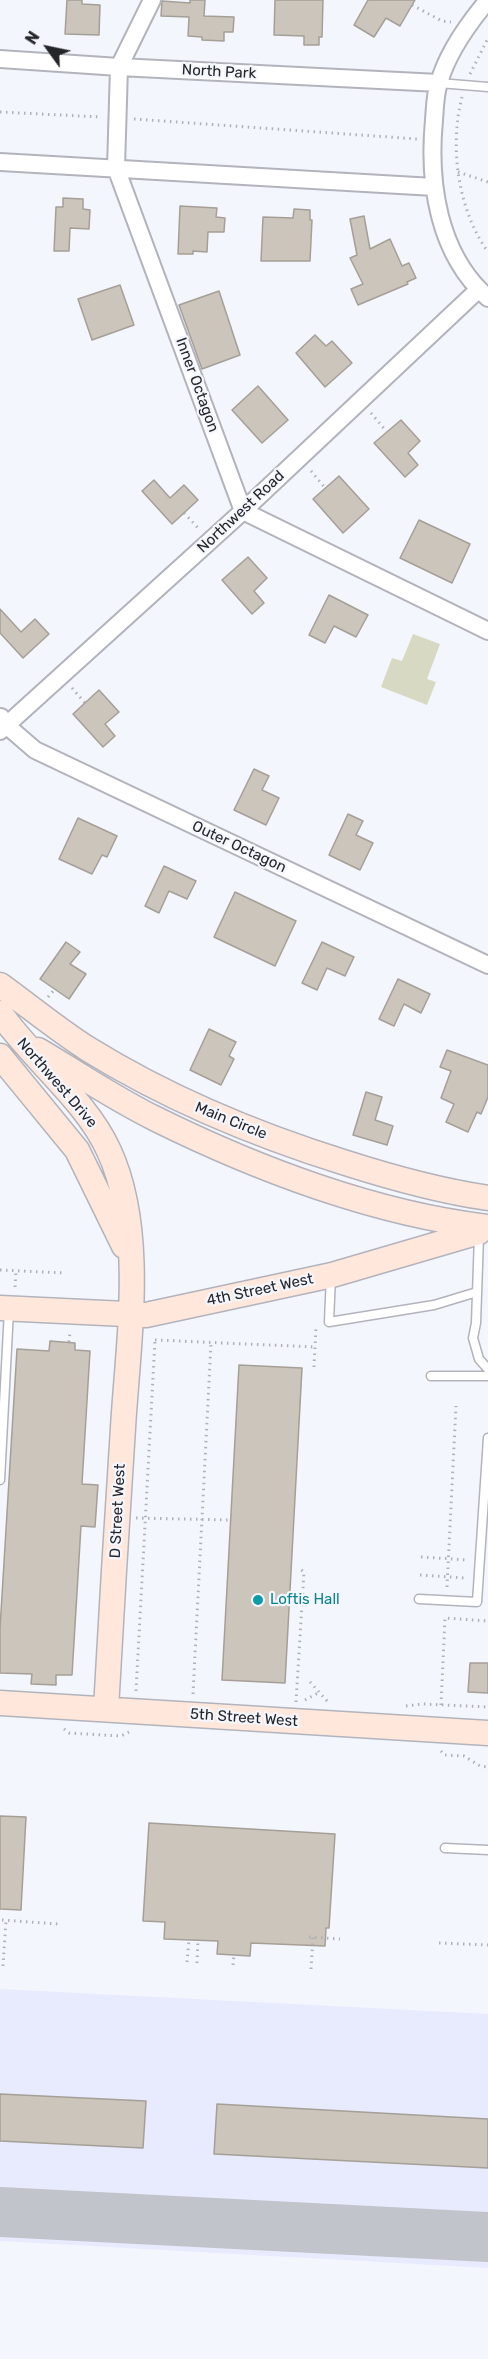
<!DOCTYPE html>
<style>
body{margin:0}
#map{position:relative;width:488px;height:2359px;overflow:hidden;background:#f4f6fe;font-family:Rubik,sans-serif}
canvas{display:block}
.north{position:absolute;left:18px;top:18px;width:60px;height:60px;-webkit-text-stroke:4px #f4f6fe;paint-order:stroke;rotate:303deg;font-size:16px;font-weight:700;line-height:24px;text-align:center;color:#25262a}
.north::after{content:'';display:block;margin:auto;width:21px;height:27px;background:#25262a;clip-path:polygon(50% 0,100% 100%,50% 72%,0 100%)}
</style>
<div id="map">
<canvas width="488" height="2359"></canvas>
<div class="north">N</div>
</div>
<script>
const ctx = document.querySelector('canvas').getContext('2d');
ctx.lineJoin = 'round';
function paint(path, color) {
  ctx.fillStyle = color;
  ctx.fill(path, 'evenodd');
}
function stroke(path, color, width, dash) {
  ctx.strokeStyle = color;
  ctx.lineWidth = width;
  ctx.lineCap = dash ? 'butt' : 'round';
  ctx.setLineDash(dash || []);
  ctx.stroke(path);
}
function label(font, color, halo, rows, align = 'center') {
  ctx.font = font + ' Rubik,sans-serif';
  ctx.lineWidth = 4.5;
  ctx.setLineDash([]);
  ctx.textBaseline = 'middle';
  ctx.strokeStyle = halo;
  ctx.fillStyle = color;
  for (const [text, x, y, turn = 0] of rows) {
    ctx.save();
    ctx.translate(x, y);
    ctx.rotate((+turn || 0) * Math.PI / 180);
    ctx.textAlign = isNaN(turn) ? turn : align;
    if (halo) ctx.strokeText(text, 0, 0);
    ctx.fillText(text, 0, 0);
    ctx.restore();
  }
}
const built = new Path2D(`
 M0,1989l488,25v254l-488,-27z`);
const green = new Path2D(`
 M413,634l27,10 -13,35 9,3 -9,23 -46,-18 11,-29 10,3z`);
const taxiway = new Path2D(`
 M0,2212l488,25`);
const building = new Path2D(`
 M67,0h15v4l18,1 -1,30 -34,-1z
 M190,0h15l-1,16 30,1 -1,15h-9v9l-22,-1v-3l-14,-1 1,-19 -28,-1 1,-15 28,2z
 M275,0h48l-1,37h-3v8h-15v-9l-30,-1z
 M368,0h47l-15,26 -14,-8 -12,19 -20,-12z
 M63,198l20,1v10l7,1 -1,19 -19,-1 -1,23h-15l2,-44h7z
 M180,206l37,2 -1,9 9,1 -1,14h-16l-1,20 -14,-1v3h-15z
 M294,209l16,1v10h2l-2,41h-49l2,-44 30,1z
 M364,216l6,33 20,-10 12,27 7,-3 7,15 -9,4 1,2 -50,21 -7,-16 12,-5 -13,-26 7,-3 -7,-36z
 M120,285l14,40 -42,15 -14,-41z
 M219,291l21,64 -38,14 -23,-64z
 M315,335l11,11 6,-5 20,22 -27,24 -29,-34z
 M258,386l30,34 -26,23 -30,-33z
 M401,420l19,21 -12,12 10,12 -13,12 -31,-34z
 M339,476l30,33 -26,24 -30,-34z
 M154,480l16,18 14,-13 14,15 -26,24 -30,-33z
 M419,520l51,24 -18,39 -52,-25z
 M248,557l19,21 -13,13 10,12 -12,11 -30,-34z
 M329,595l39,20 -12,22 -22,-11 -9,17 -16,-8z
 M0,609l21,23 14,-13 14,15 -26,24 -23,-25z
 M99,690l20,22 -14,12 10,12 -12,11 -30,-33z
 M254,769l15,7 -7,14 17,8 -13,27 -32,-15z
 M348,814l15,7 -7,14 17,8 -13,27 -31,-15z
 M78,818l39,18 -10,21 -5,-2 -10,19 -33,-15z
 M164,866l32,15 -9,18 -18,-8 -10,22 -14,-7z
 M235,892l61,29 -21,45 -61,-29z
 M66,942l14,10 -10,12 16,10 -17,25 -29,-20z
 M322,942l32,15 -9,19 -18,-8 -10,22 -15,-7z
 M398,979l32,15 -9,19 -17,-9 -10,22 -15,-7z
 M209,1029l27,13 -7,14 5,3 -13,26 -31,-15z
 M447,1050l41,15v32l-7,17 -4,-2 -9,20 -22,-10 8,-18 -13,-6 10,-27 -11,-4z
 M366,1092l16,5 -7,23 18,6 -6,19 -34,-10z
 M50,1341l25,2v7l15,1 -8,133 16,1 -3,42 -14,-1 -9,149h-16v10l-25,-1 1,-10 -32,-1v-45l17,-279 32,2z
 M239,1365l63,3 -17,315 -63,-3z
 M470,1663h18v30l-20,-1z
 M0,1816l26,1 -5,93 -21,-1z
 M149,1823l186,11 -6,94h-3l-1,18 -74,-3 -1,13 -33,-2 1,-13 -54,-2 1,-17 -22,-1z
 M0,2094l146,7 -3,47 -143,-7z
 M217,2104l271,15v49l-274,-14z`);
const path = new Path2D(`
 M412,5l30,16 9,1
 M470,74l18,-36
 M462,97c-13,50 -4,113 26,155
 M0,112l100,5
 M134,119l283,20
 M458,172l30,10
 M371,413l16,19
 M311,471l14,17
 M184,513l15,16
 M72,688l13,15
 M48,997l7,-8
 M0,1270l65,3
 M15,1287l1,-16
 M155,1340l160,7
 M69,1342l1,-10
 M314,1367l2,-40
 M136,1518l94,2
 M421,1557l47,3
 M420,1575l45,3
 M447,1587l9,-181
 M310,1682l18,20
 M136,1691l19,-351
 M193,1694l18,-351
 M305,1700l15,-8
 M296,1702l8,-130 -4,-3
 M441,1705l4,-87 43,3
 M406,1706l17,-2 65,3
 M64,1729l5,4 52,3 8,-4
 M441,1751l3,4 20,1 16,10 8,1
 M2,1920l56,4
 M309,1937l31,2
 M439,1943l49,2
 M187,1962l2,-22
 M197,1963l1,-23
 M233,1965l1,-10
 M3,1966l3,-45
 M311,1969l2,-32`);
const lane = new Path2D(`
 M439,83l49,4
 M479,1236l-3,87 -3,15 6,21 9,10
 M331,1276l-2,46 105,-17 43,-13
 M431,1376h57
 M0,1480l9,-170
 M419,1599l58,3 11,-164
 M445,1848l43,2`);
const street = new Path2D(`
 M152,0l-33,67 -3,101 127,343 245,120
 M488,0c-20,24 -41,53 -49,83 -4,11 -4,25 -5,37 -6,63 4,134 54,178
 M0,59l119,8 320,16
 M0,162l434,25
 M1,717l5,8 29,25 453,215
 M0,731l243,-220 235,-221`);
const secondary = new Path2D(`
 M0,985c29,21 58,45 88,64 81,50 168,86 258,114 47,15 94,28 142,35
 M0,1013c33,47 86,87 109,138 37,80 19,191 14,277 -6,94 -12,187 -17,281
 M38,1050c39,23 77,49 118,69 101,50 220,95 332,108
 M0,1056l77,94 47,96
 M0,1308l146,7 186,-40 147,-43
 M0,1703l488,30`);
const markers = [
 [258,1600,6,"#0f9aa8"]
];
const streetNames = [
 ["North Park",219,72,3],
 ["Inner Octagon",197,385,70],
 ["Northwest Road",241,512,-43],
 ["Outer Octagon",239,847,25],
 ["Northwest Drive",57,1083,49],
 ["Main Circle",231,1121,22],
 ["4th Street West",260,1290,-12],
 ["D Street West",118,1511,-87],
 ["5th Street West",244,1718,4]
];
const cultureNames = [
 ["Loftis Hall",270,1600]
];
paint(built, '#e8ebfd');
paint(green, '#d7d9c3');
stroke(taxiway, '#c2c4cb', 50);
paint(building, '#cbc5bc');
stroke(building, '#a59f97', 1.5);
stroke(lane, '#b2b3bd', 11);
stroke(street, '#b2b3bd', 20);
stroke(secondary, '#b2b3bd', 27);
stroke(path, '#afb1b7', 3, [1.5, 4.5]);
stroke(lane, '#fff', 8);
stroke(street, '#fff', 16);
stroke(secondary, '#ffe8db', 24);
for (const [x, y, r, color] of markers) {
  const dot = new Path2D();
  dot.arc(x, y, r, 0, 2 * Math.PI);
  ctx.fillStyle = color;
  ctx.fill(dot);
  stroke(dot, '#f4f6fe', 2);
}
label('15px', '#25262a', '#f4f6fe', streetNames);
label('15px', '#0d838f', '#f4f6fe', cultureNames, 'left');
</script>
